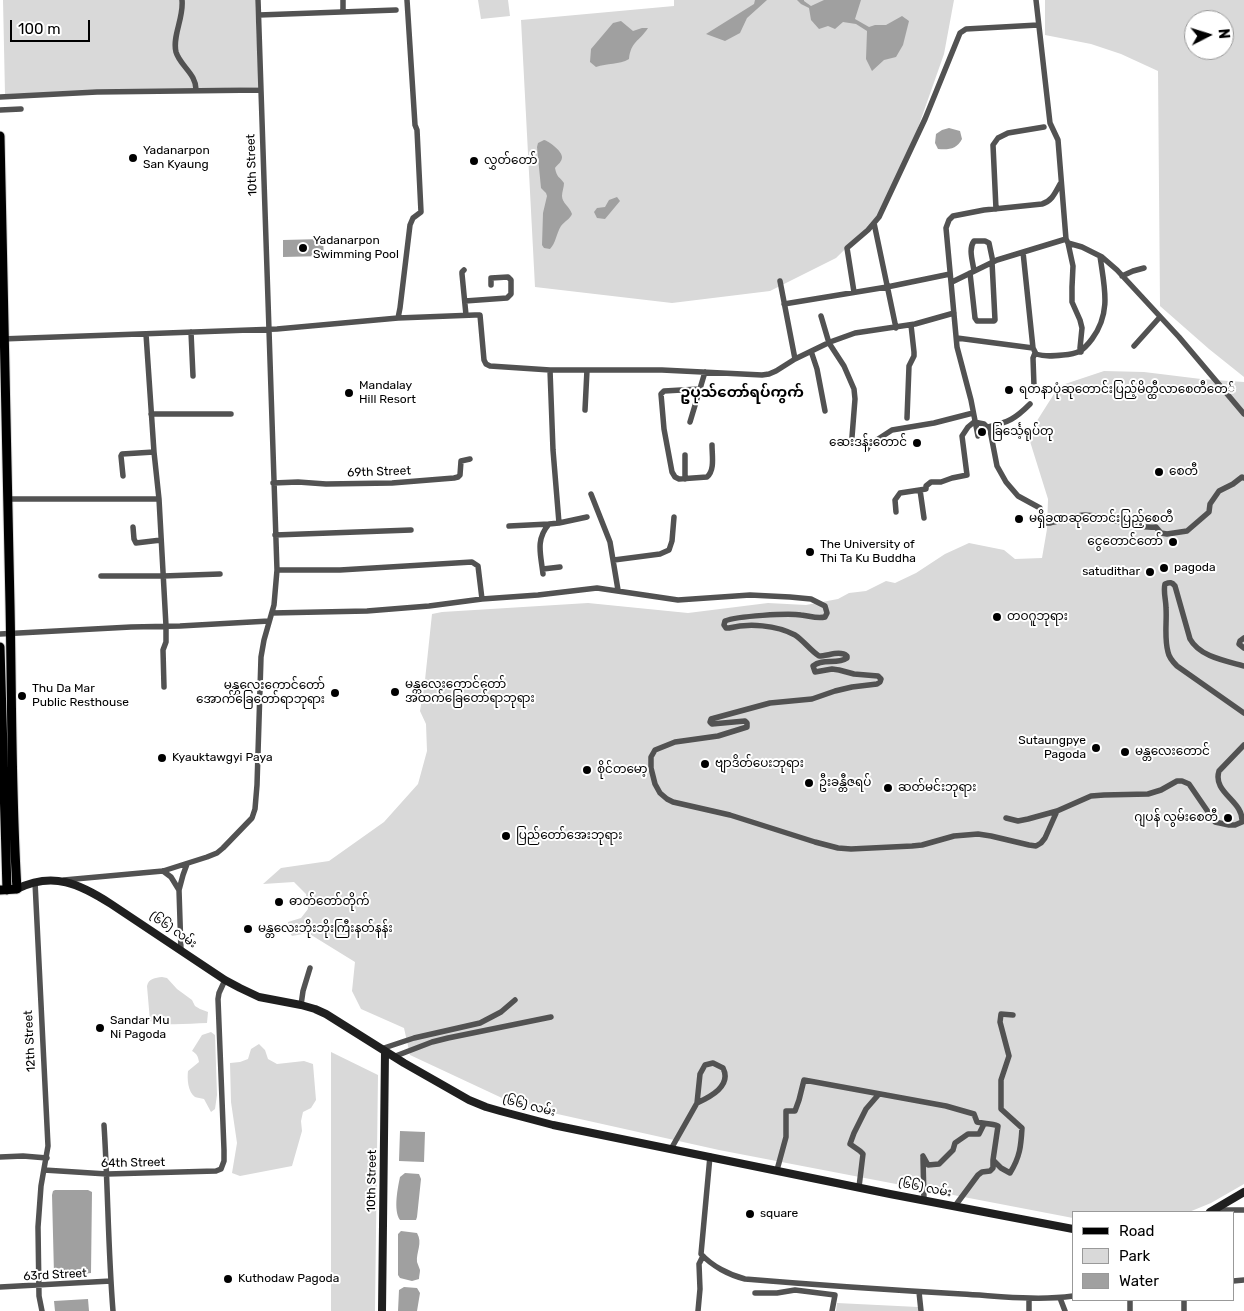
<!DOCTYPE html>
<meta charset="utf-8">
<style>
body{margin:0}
#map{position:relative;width:1244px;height:1311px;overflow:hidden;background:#fff;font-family:Rubik,sans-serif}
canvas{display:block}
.legend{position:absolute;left:1072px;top:1211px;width:162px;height:90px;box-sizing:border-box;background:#fff;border:1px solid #999;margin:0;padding:6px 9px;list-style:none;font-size:15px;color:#000}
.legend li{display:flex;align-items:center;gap:10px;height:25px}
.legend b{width:25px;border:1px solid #999}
.north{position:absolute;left:1184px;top:10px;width:50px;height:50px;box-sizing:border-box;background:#fff;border:1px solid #999;border-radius:50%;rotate:85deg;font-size:14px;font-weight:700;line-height:20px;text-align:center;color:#000}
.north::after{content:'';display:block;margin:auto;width:18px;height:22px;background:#000;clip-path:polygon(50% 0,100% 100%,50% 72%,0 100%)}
.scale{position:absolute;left:10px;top:20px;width:80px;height:22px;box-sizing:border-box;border:2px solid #000;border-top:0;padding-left:6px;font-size:15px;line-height:18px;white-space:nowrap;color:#000;-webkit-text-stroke:4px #fff;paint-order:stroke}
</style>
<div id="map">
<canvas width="1244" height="1311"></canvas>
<ul class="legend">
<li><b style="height:6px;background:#000"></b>Road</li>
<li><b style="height:14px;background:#d9d9d9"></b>Park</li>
<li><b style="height:14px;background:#a0a0a0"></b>Water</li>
</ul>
<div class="north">N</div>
<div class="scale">100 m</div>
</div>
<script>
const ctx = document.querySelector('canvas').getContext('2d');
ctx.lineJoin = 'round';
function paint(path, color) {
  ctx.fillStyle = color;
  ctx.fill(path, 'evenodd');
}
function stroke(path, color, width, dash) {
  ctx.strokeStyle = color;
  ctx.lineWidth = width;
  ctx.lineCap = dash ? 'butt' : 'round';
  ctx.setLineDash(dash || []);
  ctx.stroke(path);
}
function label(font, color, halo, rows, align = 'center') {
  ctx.font = font + ' Rubik,"Noto Sans Myanmar",sans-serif';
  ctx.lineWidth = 4;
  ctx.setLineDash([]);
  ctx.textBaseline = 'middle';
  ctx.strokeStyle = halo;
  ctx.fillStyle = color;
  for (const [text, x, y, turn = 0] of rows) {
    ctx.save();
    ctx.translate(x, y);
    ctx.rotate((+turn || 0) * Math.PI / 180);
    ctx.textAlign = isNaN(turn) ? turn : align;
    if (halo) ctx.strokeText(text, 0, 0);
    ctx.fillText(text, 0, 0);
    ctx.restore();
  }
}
const green = new Path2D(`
 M3,0h252l4,87 -254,7z
 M478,0h30l2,16 -29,3z
 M674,0h280l-10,54 -30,85 -36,78 -42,41 -66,33 -98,12 -137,-16 -14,-267 153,-14z
 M1045,0h199v377l-35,-28 -49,-43 -2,-235 -37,-17 -30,-10 -46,-9zM1194,20h30v30h-30z
 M1104,371l40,1 57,7 43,3v802l-33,19 -22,9h-116v6l-354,-68 -202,-45 -107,-50 -6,-27 -43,-19 -9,-18 3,-29 -47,-29 -16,3 -4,-6v-8l13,-4 7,-9 -2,-15 -12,-12 -31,2 18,-16 48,-7 55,-39 34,-38 9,-33 -1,-27 -6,-13 5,-31 7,-66 10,-2 146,-9 100,10 80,-10 38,2 32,-6 11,-6 17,-2 20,-10 9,2 21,-10 29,-19 24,-11 35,7 11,9 27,-1 5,-29 1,-30 -20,-64 31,-49z
 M162,977l5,1 10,11 15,11 3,6 5,3 8,3 -1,11c-17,0 -41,4 -57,-2l-3,-35c2,-8 8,-8 15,-9z
 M211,1032l4,3 2,60 -2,14 -4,3 -7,-13c-3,-1 -7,-1 -9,-2 -7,-5 -8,-18 -7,-26l11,-9c-1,-6 -2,-8 -7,-11l10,-16z
 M259,1044l6,6 3,9 9,5 27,-3 9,3 3,36 -5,8 -8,4 -2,9 1,10 -10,35 -52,10 -8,-3 5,-30 -6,-41 -1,-39 10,-1 8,-3 3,-10z
 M331,1052l47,23 -3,236h-44z
 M837,1303l81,4v4h-82z`);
const water = new Path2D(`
 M755,0h12l-20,18 -7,15 -15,8 -19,-7 48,-30z
 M797,0h7v1l7,5 13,-6h37l-6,19 14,8 6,-2h11l16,-9 7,5 -6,24 -7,12 -12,3 -12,11 -6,-12 1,-28 -11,-7 -13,-2 -8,7 -7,-3 -9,3 -8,-9 -2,-12 -8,-4z
 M621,21l12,10 9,-3h6c-9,14 -17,13 -19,31 -10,6 -22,4 -33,8l-6,-5 1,-13 22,-26z
 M949,128l11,3 2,8c-5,10 -13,11 -24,10l-3,-6 1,-9 6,-4z
 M544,140c5,1 18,11 18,17 0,5 -4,7 -7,11 2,10 4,8 9,15 0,4 -2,9 -2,13 0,7 8,11 10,18 -2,5 -7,7 -11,12 -5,8 -5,17 -11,23l-6,-1 -2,-3 1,-32 4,-17 -1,-3 -5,-5 -4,-41 1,-4z
 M617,197l3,4 -15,18 -8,-1 -3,-6 3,-4 8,-1 4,-7z
 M323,239l1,17 -41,1v-17z
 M400,1131l25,1 -1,30 -25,-1z
 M405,1173l14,1 2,5 -4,38 -1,3h-16c-7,-10 -2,-33 0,-43z
 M55,1190h33l4,2 -1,81 -20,2 -17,-1 -2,-79 1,-4z
 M401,1231l16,2c6,10 -1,19 0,29 1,3 2,5 3,8 0,3 -1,6 -1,9l-7,2 -12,-3 -2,-3v-41z
 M404,1287l13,1 3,5 -3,18h-19l1,-21z
 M88,1299l1,12h-34l-1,-10z`);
const street = new Path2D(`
 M182,0c2,18 -10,36 -6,52 4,14 21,22 20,39
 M343,0v12
 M1036,0l14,123 8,17 8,99 2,4 5,23 -1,21v15l8,18 2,8 -2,20 1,4
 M259,15l137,-5
 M0,97l97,-5 164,-2
 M0,110l21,-1
 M996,209l-3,-64 5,-7 10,-5 36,-6
 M874,223l22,105
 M1068,243l14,4 20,10 15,13 62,67 65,77
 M1023,252l10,96 3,6c9,3 18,2 27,1 15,-1 20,-4 29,-16 20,-27 12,-53 8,-83
 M464,270l-2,2v2l4,41
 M974,271c-1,-9 -6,-22 0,-30h11l4,2 4,19
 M970,273l5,45 2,3h17l1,-1 -3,-58
 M1122,276l11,-5 11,-3
 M780,281l15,78
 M952,282l45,-22 69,-21
 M854,292l-7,-44 21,-18 11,-13 46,-98 35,-86 6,-4 72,-4
 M465,301l42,-3 4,-4v-14l-3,-3 -17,1v7
 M784,304l103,-17 63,-13
 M821,316l8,27 15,23 10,23 1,10 -3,38
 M398,318l2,-10 10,-83 3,-7 8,-6 -4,-82 -2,-5 -8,-125
 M191,332l2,44
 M146,334l8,118 5,47 7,127v16l-3,8 1,37
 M957,338l76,10
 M1,339l276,-10 121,-11 77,-3h5l4,45 2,4 4,2 60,4h112l100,5 7,-1 7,-3 19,-12 35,-17 25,-9 60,-9 39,-11
 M1134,346l26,-29
 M811,351l6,18 8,42
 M1034,386l-1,-28 2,-5
 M699,389l-35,2 -3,3 3,35 8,43 3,5 4,2 28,-2c8,-7 5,-21 5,-32
 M585,410l2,-40
 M151,414h80
 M907,418l2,-52 5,-10v-4l-3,-27
 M690,422l15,-50
 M988,427c21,-5 27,-8 42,-23
 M978,436l-7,-36 -14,-53 -11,-119 3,-8 4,-4 31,-6 58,-6c10,-3 13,-11 18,-20
 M867,449l2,-4 23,-15 42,-7 39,-10
 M685,455v24
 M123,476l-2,-20 1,-2 32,-2
 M273,483l25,-1 28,2 66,-1 62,-5 4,-1 2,-2 1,-14 9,-2
 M920,490l4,28
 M591,494l19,48 8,48
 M7,499h152
 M896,512l-1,-12 5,-7 26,-4v-3l5,-4h10l11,-4 15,-3 -5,-39 6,-9 6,-5 10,2 6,6 7,36 9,16 12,14 22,12c4,5 1,10 5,15h5c10,-2 26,-8 35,-8 24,1 48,14 71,12l5,6 6,1 20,-3 22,-19 1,-8 9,-13 14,-7 9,-7 2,1
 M559,523l28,-6
 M509,526l40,-2
 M133,527l1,12 2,4 25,-3
 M275,535l136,-5
 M614,560l46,-6 9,-4 3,-9 2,-24
 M543,569l17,-2
 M277,570h63l132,-8 6,4 4,33
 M543,574c-2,-19 -8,-34 6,-50l10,-1 -6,-73 -3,-80
 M101,576h62l57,-2
 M272,613l95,-2 62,-5 53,-7 56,-4 59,-7 81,12 72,-5 40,2 21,2 14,7 2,7 -2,4c-8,2 -15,-1 -24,-2 -13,-2 -64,1 -76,6l-1,4 2,3h3c20,-5 47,-3 66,7 9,6 15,15 24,21 9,0 21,-6 28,0v2c-10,7 -24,0 -34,8l2,6 17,-3 7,1 15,4 24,2 3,3 -1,3 -3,2 -25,3 -17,4 -23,8 -42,4 -59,16 -1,3 2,2 33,-3 2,2v4l-29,9 -43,6 -20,8 -4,7v11l4,16 5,9 7,6 6,3 57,13 85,27 23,6 13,1 61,-3 10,-1 32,-9 24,-2 13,2 38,9 7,1 5,-3 4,-5 12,-27
 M0,634l131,-7 49,-1 89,-5
 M1244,638l-4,3 -1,3 5,4
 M1244,666c-18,-5 -44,-9 -54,-27l-15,-53c-3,-4 -5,-4 -10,-2 -2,7 1,16 1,24 1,14 -2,30 2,44 1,6 5,10 9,14l67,47
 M1006,818l12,3 10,-2 29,-8 34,-15 13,-1 44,-1 13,-4 16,-9h5l7,3 26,38 14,3h6l7,-3c2,-21 -30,-29 -23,-51l25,-26
 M163,871l8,6 8,13
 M64,880l99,-9 44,-14 10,-4 6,-5 29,-30 3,-9 2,-24 4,-128 3,-17 10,-35 3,-35 -19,-570
 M35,882l13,264 -7,40 -3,41 1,69 3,15
 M181,951l-2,-61 4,-15 4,-11
 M301,1005l2,-14 7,-23
 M381,1049l33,-11 66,-15 21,-11 14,-12
 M393,1057l39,-15 16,-4 103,-21
 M104,1125c4,62 4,124 9,186
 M671,1149l26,-46 3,-29 5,-9 8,-2 10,5c9,18 -13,29 -26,35
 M710,1156l-9,98c11,12 28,21 44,25 72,6 145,11 217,15 37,2 75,7 111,2
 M923,1156l5,9 11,-1 14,-14 2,-7 13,-9h11l5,-10
 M0,1157l23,-1 24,2
 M923,1158l1,42
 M44,1170l63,4 109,-3 5,-2 3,-8v-11l-6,-151 1,-6 6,-13
 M777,1170l9,-33v-26h9l4,-11 5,-20 142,26 28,8 3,8c8,2 14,1 21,4l-5,34 8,8 9,5c10,-16 11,-27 12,-45l-21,-19v-29l8,-24 -9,-34 1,-8 12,1
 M859,1187l4,-33 -3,-3 -10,-7 4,-11 12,-24 13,-15
 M955,1206l23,-31 4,-3 8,-1 3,-3v-8
 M1215,1210h29
 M1233,1281l11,-1
 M0,1287l111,-6
 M919,1292l2,19
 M755,1293h22l18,-3 40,5 -3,16
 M1029,1298v13
 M1060,1298l5,13
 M1184,1300v11
 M698,1311l2,-22 -1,-25 4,-8
 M1130,1311v-11`);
const secondary = new Path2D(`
 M17,889c36,-18 63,-5 94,15l114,76 15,8 19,9 42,8 14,4 11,5 78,49 65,37 17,7 14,4 53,14 337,69 183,35
 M1210,1212l34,-20
 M382,1311l3,-259`);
const primary = new Path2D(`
 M0,136c2,157 6,313 10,469 2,95 1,189 7,284l-17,1
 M0,647l7,243`);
const highway = new Path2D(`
 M0,210h1`);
const markers = [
 [133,158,5,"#000"],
 [474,161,5,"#000"],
 [303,248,5,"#000"],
 [1009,390,5,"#000"],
 [349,393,5,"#000"],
 [982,432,5,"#000"],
 [917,443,5,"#000"],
 [1159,472,5,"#000"],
 [1019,519,5,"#000"],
 [1173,542,5,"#000"],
 [810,552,5,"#000"],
 [1164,568,5,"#000"],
 [1150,572,5,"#000"],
 [997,617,5,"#000"],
 [395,692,5,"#000"],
 [335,693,5,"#000"],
 [22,696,5,"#000"],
 [1096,748,5,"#000"],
 [1125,752,5,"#000"],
 [162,758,5,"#000"],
 [705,764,5,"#000"],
 [587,770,5,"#000"],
 [809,783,5,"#000"],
 [888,788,5,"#000"],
 [1228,818,5,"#000"],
 [506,836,5,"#000"],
 [279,902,5,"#000"],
 [248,929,5,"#000"],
 [100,1028,5,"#000"],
 [750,1214,5,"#000"],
 [228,1279,5,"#000"]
];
const poiNames = [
 ["Yadanarpon",143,151],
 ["San Kyaung",143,165],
 ["လွှတ်တော်",484,161],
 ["Yadanarpon",313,241],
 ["Swimming Pool",313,255],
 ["Mandalay",359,386],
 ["Hill Resort",359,400],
 ["ရတနာပုံဆုတောင်းပြည့်မိတ္ထီလာစေတီတေ်",1019,390],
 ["ခြင်္သေ့ရုပ်တု",992,432],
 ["ဆေးဒန်းတောင်",907,443,"right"],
 ["စေတီ",1169,472],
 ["မရှိခဏဆုတောင်းပြည့်စေတီ",1029,519],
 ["ငွေတောင်တော်",1163,542,"right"],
 ["The University of",820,545],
 ["Thi Ta Ku Buddha",820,559],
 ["pagoda",1174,568],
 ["satudithar",1140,572,"right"],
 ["တဝဂူဘုရား",1007,617],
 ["မန္တ‌လေးတောင်တော်",405,685],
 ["အထက်ခြေတော်ရာဘုရား‌",405,699],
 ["မန္တ‌လေးတောင်တော်",325,686,"right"],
 ["အောက်ခြေတော်ရာဘုရား‌",325,700,"right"],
 ["Thu Da Mar",32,689],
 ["Public Resthouse",32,703],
 ["Sutaungpye",1086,741,"right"],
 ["Pagoda",1086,755,"right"],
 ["မန္တလေးတောင်",1135,752],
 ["Kyauktawgyi Paya",172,758],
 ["ဗျာဒိတ်ပေးဘုရား",715,764],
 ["စိုင်တမော့",597,770],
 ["ဦးခန္တီဇရပ်",819,783],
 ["ဆတ်မင်းဘုရား",898,788],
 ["ဂျပန် လွမ်းစေတီ",1218,818,"right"],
 ["ပြည်တော်အေးဘုရား",516,836],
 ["ဓာတ်တော်တိုက်",289,902],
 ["မန္တလေးဘိုးဘိုးကြီးနတ်နန်း",258,929],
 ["Sandar Mu",110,1021],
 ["Ni Pagoda",110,1035],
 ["square",760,1214],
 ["Kuthodaw Pagoda",238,1279]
];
const streetNames = [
 ["10th Street",252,165,-92],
 ["69th Street",379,472,-2],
 ["(၆၆) လမ်း",173,930,34],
 ["12th Street",30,1041,-93],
 ["(၆၆) လမ်း",529,1106,14],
 ["64th Street",133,1163,-1],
 ["10th Street",372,1181,-89],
 ["(၆၆) လမ်း",925,1188,11],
 ["63rd Street",55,1275,-3]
];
const quarterNames = [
 ["ဥပုသ်တော်ရပ်ကွက်",742,393]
];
paint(green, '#d9d9d9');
paint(water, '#a0a0a0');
stroke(primary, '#dbdbdb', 11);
stroke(highway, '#dbdbdb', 12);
stroke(street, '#525252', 5.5);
stroke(secondary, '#1f1f1f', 8);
stroke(primary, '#000', 9);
stroke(highway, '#000', 10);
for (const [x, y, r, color] of markers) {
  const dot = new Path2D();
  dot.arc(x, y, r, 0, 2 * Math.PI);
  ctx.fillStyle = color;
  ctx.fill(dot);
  stroke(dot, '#fff', 2);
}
label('12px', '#000', '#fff', poiNames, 'left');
label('12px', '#000', '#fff', streetNames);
label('bold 15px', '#000', '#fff', quarterNames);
</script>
